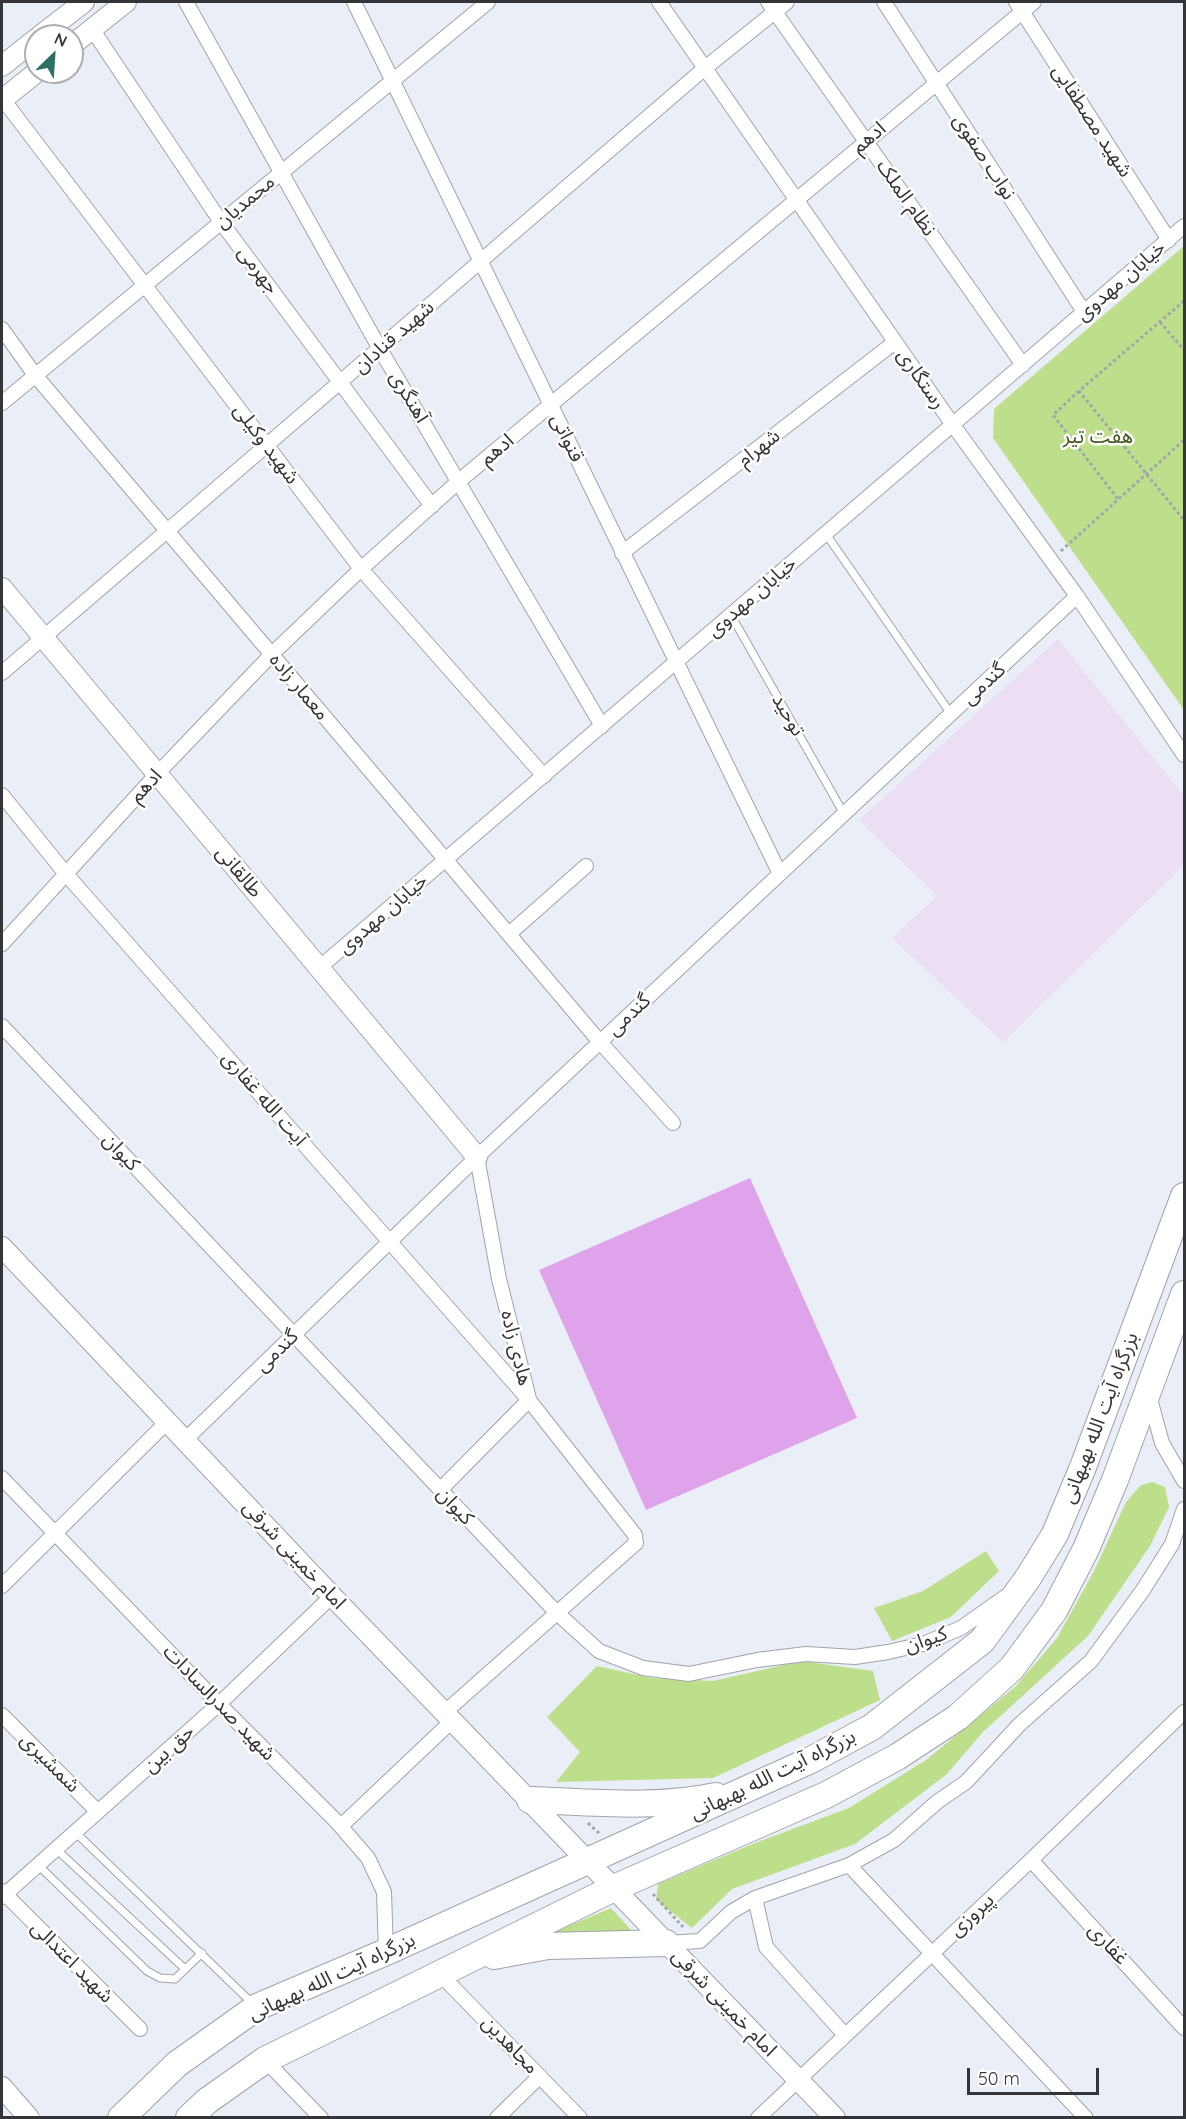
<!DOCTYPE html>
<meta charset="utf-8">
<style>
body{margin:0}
#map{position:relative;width:1186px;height:2119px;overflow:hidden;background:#eaeff7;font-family:Quicksand,sans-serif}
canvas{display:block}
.frame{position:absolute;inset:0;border:3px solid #343538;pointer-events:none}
.north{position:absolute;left:24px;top:24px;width:60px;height:60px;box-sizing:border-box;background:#fff;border:2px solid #aeaeaf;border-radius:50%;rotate:25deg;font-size:16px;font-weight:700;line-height:24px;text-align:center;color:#343538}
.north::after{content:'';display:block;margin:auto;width:21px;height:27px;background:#2d7163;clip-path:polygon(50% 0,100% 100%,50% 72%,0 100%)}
.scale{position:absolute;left:967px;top:2068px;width:132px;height:27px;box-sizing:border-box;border:3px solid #343538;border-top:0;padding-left:8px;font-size:18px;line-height:21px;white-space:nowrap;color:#343538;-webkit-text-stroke:4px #fff;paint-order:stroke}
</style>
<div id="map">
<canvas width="1186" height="2119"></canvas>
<div class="frame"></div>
<div class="north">N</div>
<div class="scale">50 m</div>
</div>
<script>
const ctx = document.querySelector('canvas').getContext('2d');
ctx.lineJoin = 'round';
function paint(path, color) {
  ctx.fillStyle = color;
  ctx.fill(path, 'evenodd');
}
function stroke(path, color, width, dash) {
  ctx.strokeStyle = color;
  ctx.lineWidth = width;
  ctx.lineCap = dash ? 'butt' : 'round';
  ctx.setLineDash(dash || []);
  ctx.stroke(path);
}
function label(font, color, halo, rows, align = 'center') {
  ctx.font = font + ' Quicksand,"Noto Sans Arabic",sans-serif';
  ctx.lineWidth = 5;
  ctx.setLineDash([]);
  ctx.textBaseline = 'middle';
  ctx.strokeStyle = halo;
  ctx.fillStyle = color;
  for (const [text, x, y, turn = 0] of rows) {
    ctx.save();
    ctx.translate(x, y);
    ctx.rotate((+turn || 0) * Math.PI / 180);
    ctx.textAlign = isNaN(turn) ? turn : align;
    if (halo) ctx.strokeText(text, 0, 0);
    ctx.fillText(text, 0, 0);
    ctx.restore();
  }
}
const medical = new Path2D(`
 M1058,639l126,157v69l-181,177 -111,-104 45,-42 -78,-76z`);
const green = new Path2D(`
 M1184,246v464l-191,-272 1,-29z
 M1152,1482l13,5 4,20 -19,39 -62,90 -106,97 -35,41 -92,70 -123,45 -40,39 -36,-28 2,-16 97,-41 94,-35 77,-48 90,-74 41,-48 37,-67 32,-69 15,-17z
 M986,1551l13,20 -48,46 -59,24 -18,-33 49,-17z
 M801,1661l72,10 7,29 -167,78 -157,4 24,-30 -33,-35 50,-51 55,12 61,3z
 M611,1908l22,24 -81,1z`);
const building = new Path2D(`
 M750,1178l107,240 -211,92 -107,-240z`);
const path = new Path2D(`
 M1184,301l-105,90 105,129
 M1160,322l24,28
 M1079,391l-26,24 65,84
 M1061,551l123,-111
 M588,1823l11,10
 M653,1894l30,33`);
const lane = new Path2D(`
 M826,534l125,180
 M731,615l113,199
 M75,1832l177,171
 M55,1848l130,121
 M37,1864l110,107 13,7 15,1 27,-26`);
const street = new Path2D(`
 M186,2l194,347 222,377
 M354,2l426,872
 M659,2l294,423 124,171 107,159
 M768,2l255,363
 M884,2l200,310
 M1016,2l153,238
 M92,29l129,193 211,284
 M2,98l359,471 183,207
 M2,329l33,46 565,667 73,81
 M2,403l486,-401
 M622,553l273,-211
 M2,673l703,-605 82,-66
 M2,795l64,79 463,526 106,135 1,8 -191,169
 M509,934l77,-68
 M2,944l155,-170 115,-120 89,-85 98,-88 575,-479
 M319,968l865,-742
 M2,1026l554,586 43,39 44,17 46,6 68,-14 49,-6 49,3 33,-5 35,-8 38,-16 44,-31
 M477,1157l22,122 30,120
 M1149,1395l13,48 22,38
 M185,1440l292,-283 600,-561
 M2,1478l217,226 117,117 32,37 16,34 2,60
 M440,1490l89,-90
 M2,1586l166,-165
 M2,1715l96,97
 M341,1826l112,-106
 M1031,1860l153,168
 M849,1865l237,253
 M2,1891l138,138
 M2,1897l217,-193 113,-108
 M755,1898l11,49 79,88
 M666,1943l34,-2 31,-29 24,-14 94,-33 45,-25 43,-38 29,-20 54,-58 71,-63 52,-71 29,-46 12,-35
 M439,1973l141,145
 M265,2060l56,58
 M497,2118l43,-42
 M758,2118l273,-258 153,-148`);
const secondary = new Path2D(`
 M40,36l44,-34
 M72,45l54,-43
 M2,66l34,-27
 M2,100l35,-28
 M2,588l475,569
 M2,1247l330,349 503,522
 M2,2087l27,31`);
const highway = new Path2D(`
 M530,1800c60,2 126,9 186,-4
 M494,1956l54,-10 118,-3
 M121,2118l56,-54 80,-57 129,-55 425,-192 61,-33 110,-86 46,-63 27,-44 28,-67 101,-271
 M189,2118l18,-17 58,-41 349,-172 212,-93 71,-38 61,-40 54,-49 42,-57 32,-62 29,-69 69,-186`);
const streetNames = [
 ["شهید مصطفایی",1092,121,57],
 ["ادهم",869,138,-40],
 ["نواب صفوی",984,157,57],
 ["نظام الملک",906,198,55],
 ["محمدیان",245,202,-40],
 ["جهرمی",258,270,53],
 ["خیابان مهدوی",1121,281,-41],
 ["شهید قنادان",394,337,-41],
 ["رستگاری",921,379,55],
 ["آهنگری",409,397,59],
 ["قنواتی",567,438,64],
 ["شهید وکیلی",266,444,53],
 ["شهرام",759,448,-38],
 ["ادهم",497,450,-40],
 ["خیابان مهدوی",752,597,-41],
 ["گندمی",984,684,-43],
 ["معمار زاده",299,687,50],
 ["توحید",788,715,60],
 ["ادهم",146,786,-47],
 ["طالقانی",239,872,50],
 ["خیابان مهدوی",383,914,-41],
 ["گندمی",629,1015,-43],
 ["آیت الله غفاری",264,1099,49],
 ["کیوان",121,1152,47],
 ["هادی زاده",516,1348,76],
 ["گندمی",277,1351,-44],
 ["بزرگراه آیت الله بهبهانی",1100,1418,-69],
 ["کیوان",455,1506,47],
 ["امام خمینی شرقی",294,1555,47],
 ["کیوان",926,1640,-19],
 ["شهید صدرالسادات",219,1703,46],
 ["حق بین",169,1749,-42],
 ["شمشیری",50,1763,45],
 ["بزرگراه آیت الله بهبهانی",773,1775,-26],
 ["پیروزی",972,1915,-43],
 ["غفاری",1108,1944,47],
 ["شهید اعتدالی",72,1962,45],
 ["بزرگراه آیت الله بهبهانی",332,1977,-25],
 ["امام خمینی شرقی",724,2003,46],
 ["مجاهدین",510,2045,46]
];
const parkNames = [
 ["هفت تیر",1098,437]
];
paint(medical, '#ecdff3');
paint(green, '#bdde8b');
paint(building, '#dfa3ec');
stroke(lane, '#9fa3ab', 9);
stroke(street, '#9fa3ab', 16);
stroke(secondary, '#9fa3ab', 22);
stroke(highway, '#9fa3ab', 28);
stroke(path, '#a1a4aa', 3, [3, 3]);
stroke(lane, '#fff', 7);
stroke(street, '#fff', 14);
stroke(secondary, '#fff', 20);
stroke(highway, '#fff', 26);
label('20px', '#343538', '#fff', streetNames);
label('20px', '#41561a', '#fff', parkNames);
</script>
